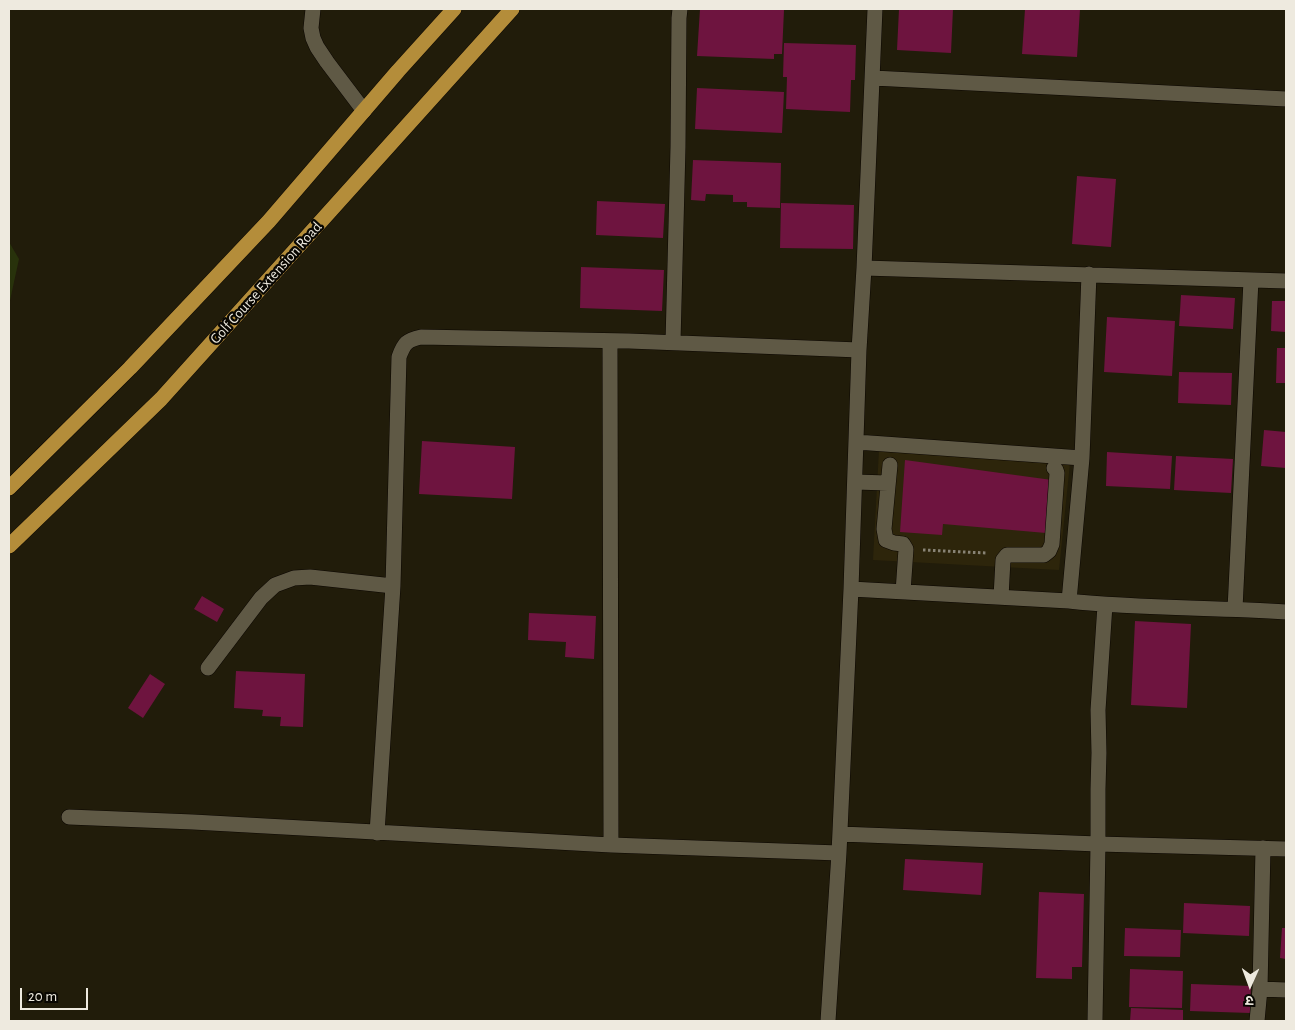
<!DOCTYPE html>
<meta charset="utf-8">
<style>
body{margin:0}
#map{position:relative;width:1295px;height:1030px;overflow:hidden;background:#211c0a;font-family:"Alegreya Sans","Noto Sans Devanagari",sans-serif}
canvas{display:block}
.frame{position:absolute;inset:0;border:10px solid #eeeadf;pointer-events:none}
.north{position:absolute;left:1225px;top:960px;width:50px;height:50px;-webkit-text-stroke:4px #090702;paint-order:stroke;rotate:182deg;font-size:14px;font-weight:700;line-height:20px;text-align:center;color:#eeeadf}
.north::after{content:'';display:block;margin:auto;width:18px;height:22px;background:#eeeadf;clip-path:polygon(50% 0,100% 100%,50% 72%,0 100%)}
.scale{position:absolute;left:20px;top:988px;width:68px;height:22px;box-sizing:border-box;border:2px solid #eeeadf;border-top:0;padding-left:6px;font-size:15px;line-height:18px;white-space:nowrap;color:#eeeadf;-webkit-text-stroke:4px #090702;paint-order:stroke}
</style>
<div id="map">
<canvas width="1295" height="1030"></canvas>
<div class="frame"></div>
<div class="north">उ</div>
<div class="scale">20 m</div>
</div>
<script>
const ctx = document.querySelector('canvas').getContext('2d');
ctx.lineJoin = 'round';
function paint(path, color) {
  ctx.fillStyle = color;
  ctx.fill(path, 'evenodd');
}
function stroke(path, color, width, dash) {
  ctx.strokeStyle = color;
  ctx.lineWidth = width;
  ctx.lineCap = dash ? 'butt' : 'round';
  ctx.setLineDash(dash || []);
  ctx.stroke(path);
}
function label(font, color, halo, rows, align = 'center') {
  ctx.font = font + ' "Alegreya Sans",sans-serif';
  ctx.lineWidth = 4.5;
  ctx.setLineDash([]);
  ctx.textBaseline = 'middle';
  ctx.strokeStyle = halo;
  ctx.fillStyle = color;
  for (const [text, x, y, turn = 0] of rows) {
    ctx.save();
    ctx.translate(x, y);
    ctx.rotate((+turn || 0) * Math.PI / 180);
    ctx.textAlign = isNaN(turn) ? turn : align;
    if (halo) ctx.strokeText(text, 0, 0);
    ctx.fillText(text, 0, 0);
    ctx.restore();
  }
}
const built = new Path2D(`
 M879,450l191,13 -11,107 -186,-10z`);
const green = new Path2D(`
 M9,242l10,17 -10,46z`);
const building = new Path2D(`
 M700,9h59l25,1 -2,44h-8v5l-77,-3z
 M899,9h54l-2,44 -54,-3z
 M1025,9h55l-3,48 -55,-3z
 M784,43l72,2 -1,35h-4l-1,32 -64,-3 1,-32h-4z
 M697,88l87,4 -2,41 -87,-4z
 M693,160l88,3 -1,45 -33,-1v-5h-14v-7l-27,-1 -1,7 -14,-1z
 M1077,176l39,3 -5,68 -39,-3z
 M597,201l68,3 -2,34 -67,-3z
 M781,203l73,2 -1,44 -73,-1z
 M581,267l83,3 -2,41 -82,-3z
 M1181,295l54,3 -2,31 -54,-3z
 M1272,301h14v31l-15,-1z
 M1107,317l68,4 -3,55 -68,-4z
 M1277,348h9v35h-10z
 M1179,372l53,1 -1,32 -53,-2z
 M1264,430l22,2v36l-25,-2z
 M422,441l93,6 -3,52 -93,-5z
 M1107,452l65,4 -2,33 -64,-3z
 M1176,456l57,3 -2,34 -57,-3z
 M905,460l147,20 -6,53 -103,-9 -1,11 -42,-3z
 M202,596l22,13 -7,13 -23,-13z
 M529,613l67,3 -2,43 -29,-2 1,-15 -38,-2z
 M1135,621l56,3 -4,84 -56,-3z
 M236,671l69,3 -2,53 -23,-1 1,-9 -19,-1 1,-6 -29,-2z
 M150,674l15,10 -22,34 -15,-10z
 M905,859l78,4 -2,32 -78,-5z
 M1039,892l45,2 -2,73h-10v12l-36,-1z
 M1184,903l66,3 -1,30 -66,-3z
 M1125,928l56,2 -1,27 -56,-1z
 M1282,928h4v31l-6,-1z
 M1130,969l53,2 -1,37 -53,-1z
 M1191,984l60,2 -1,27 -60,-2z
 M1131,1008l52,2v11h-53z`);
const path = new Path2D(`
 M923,550l63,3`);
const minor = new Path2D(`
 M313,9l-2,19 2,10 4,9 10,15 37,49
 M873,78l413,21
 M864,268l422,13
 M610,341l1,504
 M673,342l5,-195 1,-129 1,-9
 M856,442l226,16
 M890,465l-6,64 2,11 8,3 9,1 3,5 -3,43
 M855,482l33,1
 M851,589l218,12c72,8 145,6 217,11
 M1001,597l2,-37 4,-5h37l5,-4 3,-7 5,-71 -1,-3 -2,-2
 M1069,601l13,-143 7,-184
 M1235,609l16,-329
 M208,668l53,-70 14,-13 19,-7 16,-1 83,9
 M69,817l124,5 418,23 228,8
 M377,833l16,-247 6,-229c5,-14 8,-17 22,-20l208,4 230,9
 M840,834l258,10 188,5
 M1260,989l26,1
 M828,1021l11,-168 12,-264 8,-239 5,-82 11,-259
 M1095,1021l3,-177v-55l1,-36 -1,-43 7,-105
 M1257,1021l3,-32 3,-141`);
const major = new Path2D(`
 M9,488l121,-120 139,-147 129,-150 56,-62
 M9,546l152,-147 351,-390`);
const streetNames = [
 ["Golf Course Extension Road",266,283,-48]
];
paint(built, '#2d250b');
paint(green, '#28320b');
paint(building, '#6e143f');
stroke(minor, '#0b0600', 16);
stroke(major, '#0b0600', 16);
stroke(path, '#888375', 3, [2.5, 2.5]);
stroke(minor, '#5f5945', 15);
stroke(major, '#b48d3a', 15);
label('15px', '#eeeadf', '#090702', streetNames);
</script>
